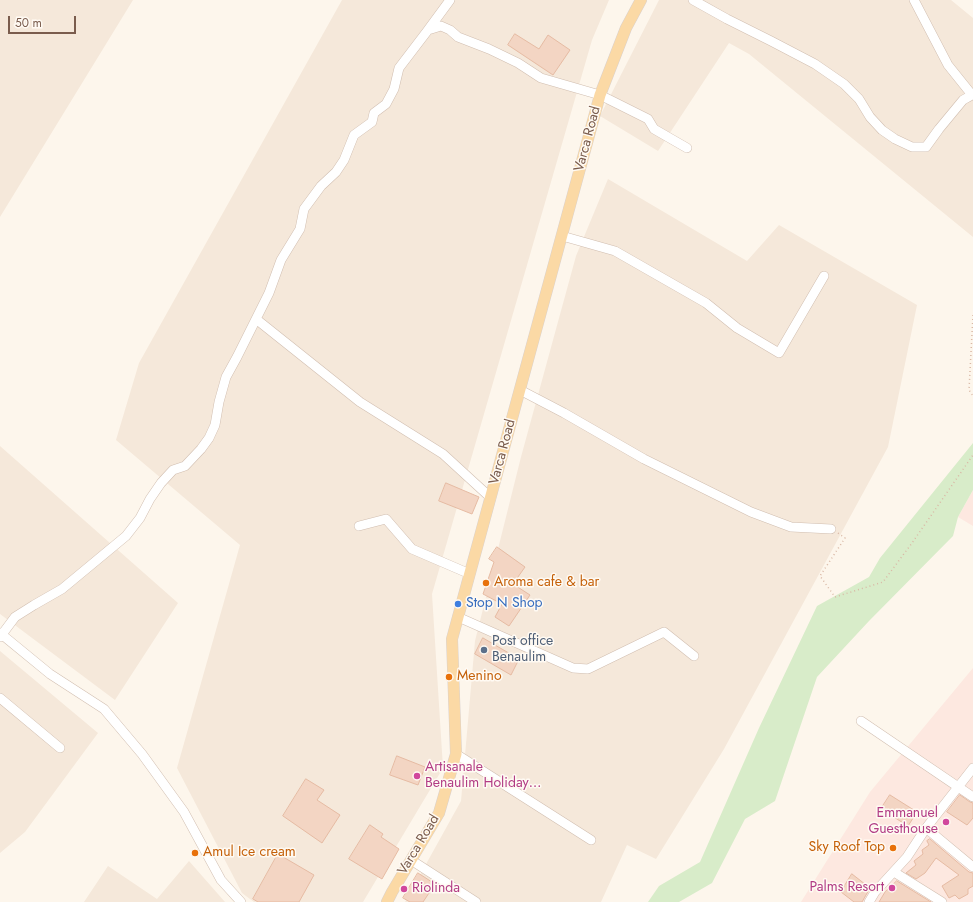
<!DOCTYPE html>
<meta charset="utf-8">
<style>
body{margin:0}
#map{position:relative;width:973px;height:902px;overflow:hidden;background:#fdf6ec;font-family:Jost,sans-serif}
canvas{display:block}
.scale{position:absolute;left:8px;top:16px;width:68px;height:18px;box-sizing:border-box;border:2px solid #7a5c4d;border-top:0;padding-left:5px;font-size:12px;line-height:14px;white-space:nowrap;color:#7a5c4d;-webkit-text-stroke:3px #fffaf3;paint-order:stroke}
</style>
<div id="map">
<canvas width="973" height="902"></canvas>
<div class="scale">50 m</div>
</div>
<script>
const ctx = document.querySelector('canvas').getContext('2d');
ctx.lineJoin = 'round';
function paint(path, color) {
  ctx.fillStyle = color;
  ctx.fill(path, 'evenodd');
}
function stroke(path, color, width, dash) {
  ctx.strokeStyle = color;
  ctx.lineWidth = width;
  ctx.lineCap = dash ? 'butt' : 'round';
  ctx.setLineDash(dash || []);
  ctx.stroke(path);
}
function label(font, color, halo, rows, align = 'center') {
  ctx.font = font + ' Jost,sans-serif';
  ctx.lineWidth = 3;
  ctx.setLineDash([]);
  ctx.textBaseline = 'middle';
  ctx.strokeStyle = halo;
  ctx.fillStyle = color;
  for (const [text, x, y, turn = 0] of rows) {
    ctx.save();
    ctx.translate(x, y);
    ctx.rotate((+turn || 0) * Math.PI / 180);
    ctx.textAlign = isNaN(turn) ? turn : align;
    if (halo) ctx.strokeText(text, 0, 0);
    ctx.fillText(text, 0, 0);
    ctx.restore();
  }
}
const residential = new Path2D(`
 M0,0h133l-133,217z
 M342,0h267l-17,40 -160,554 11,174 -80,134h-109l-12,-9 -65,-125 63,-223 -124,-105 23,-77z
 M659,0h292l22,18v219l-224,-183 -20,-11 -71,108 -58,-35z
 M608,179l139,82 32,-36 138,80 -29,142 -164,302 -68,110 -29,-14 -26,57h-196l56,-101 14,-160 46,-184 55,-201z
 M0,446l178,157 -63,97 -115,-86z
 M0,651l98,82 -73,99 -25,21z
 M189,861l36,41h-141l24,-36 49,33z`);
const commercial = new Path2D(`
 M973,490v36l-15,-9z
 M973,668v234h-172l69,-110z`);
const green = new Path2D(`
 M973,443v47l-15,27 -5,19 -84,85 -52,56 -42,124 -30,18 -33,64 -33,19h-31l11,-16 41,-24 59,-134 58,-122 52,-29 11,-19z`);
const building = new Path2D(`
 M515,34l24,15 9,-14 22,15 -17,25 -45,-30z
 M446,483l33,14 -7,17 -33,-13z
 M497,547l28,20 -12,17 17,11 -21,31 -14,-9 7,-13 -19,-10 11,-32 -5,-3z
 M483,638l36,21 -8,16 -36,-21z
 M397,756l28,11 -7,18 -28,-10z
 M306,779l18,11 -7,10 23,15 -18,28 -39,-27z
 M890,795l27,17 -9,14 -27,-17z
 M960,795l10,7 3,1v15l-6,7 -20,-13z
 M370,825l13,9 -2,3 18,12 -17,30 -33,-20z
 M930,839l39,33 4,1v13l-5,3v5l-9,5 -4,-4 -6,3 -7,-12 17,-11 -23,-17 -11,15 -9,6 -10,-6 10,-8 -2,-4 9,-7 -1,-4 7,-5 -2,-4z
 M278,854l36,21 -15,27h-41l-5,-3z
 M418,873l17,11 -12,18h-13l-7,-4z
 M852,874l18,14 -8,14h-8l-13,-10z
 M897,881l34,21h-52l6,-10z`);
const path = new Path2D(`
 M973,315l-4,75 4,6
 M838,533l7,5 -25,38 15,21 48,-15 29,-39 61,-88`);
const minor = new Path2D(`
 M693,0l34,19 44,22 44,23 29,20 15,15 11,18 12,13 13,9 17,8h14l13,-18 24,-29 9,-5h1
 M914,0l34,65 24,30
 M428,30l22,-30
 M562,236l53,15 91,52 31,25 42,25 45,-77
 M256,319l104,83 83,52 48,44
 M520,390l44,23 80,46 107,53 40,15 40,2
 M359,526l27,-7 26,30 58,25
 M458,617l115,51 15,1 76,-37 30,24
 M0,633l50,41 54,35 38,45 42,58 37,68 20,22
 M0,637l15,-20 19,-12 28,-16 64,-53 14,-18 10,-19 11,-16 12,-13 12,-4 16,-17 8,-11 6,-13 4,-23 7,-25 11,-20 32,-64 12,-33 19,-31 4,-20 17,-23 15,-14 8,-12 10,-25 18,-13 2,-9 12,-9 8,-15 5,-21 29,-38 13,-4 9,4 8,7 31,12 29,14 23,15 59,17 48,24 6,10 33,19
 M0,698l60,50
 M861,721l112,76
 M456,754l135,86
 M926,828l47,39
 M411,860l65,42
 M894,872l48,30
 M869,902l6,-10 32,-35 19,-29 47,-60`);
const major = new Path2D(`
 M387,902l5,-10 47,-79 17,-59 -4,-115 148,-544 26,-67 15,-28`);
const markers = [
 [486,583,4,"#e8710a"],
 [458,604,4,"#3f7fe0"],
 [484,650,4,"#5c6f8a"],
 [449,677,4,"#e8710a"],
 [417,776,4,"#d1479c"],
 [946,822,4,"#d1479c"],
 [893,848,4,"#e8710a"],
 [195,853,4,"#e8710a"],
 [892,888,4,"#d1479c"],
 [404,889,4,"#d1479c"]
];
const streetNames = [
 ["Varca Road",588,139,-75],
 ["Varca Road",503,452,-75],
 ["Varca Road",419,845,-59]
];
const foodNames = [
 ["Aroma cafe & bar",494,583],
 ["Menino",457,677],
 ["Sky Roof Top",885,848,"right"],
 ["Amul Ice cream",203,853]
];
const shopNames = [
 ["Stop N Shop",466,604]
];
const serviceNames = [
 ["Post office",492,642],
 ["Benaulim",492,658]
];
const hotelNames = [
 ["Artisanale",425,768],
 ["Benaulim Holiday…",425,784],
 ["Emmanuel",938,814,"right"],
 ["Guesthouse",938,830,"right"],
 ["Palms Resort",884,888,"right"],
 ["Riolinda",412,889]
];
paint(residential, '#f5e8da');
paint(commercial, '#fde8e0');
paint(green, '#d8ecc9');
paint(building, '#f3d5c3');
stroke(building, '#e6bba3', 1);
stroke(minor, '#d1beb0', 10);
stroke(major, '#dad1cd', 12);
stroke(path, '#d9b8a5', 1.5, [1, 3]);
stroke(minor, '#fff', 9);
stroke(major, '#fbd9a5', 11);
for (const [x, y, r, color] of markers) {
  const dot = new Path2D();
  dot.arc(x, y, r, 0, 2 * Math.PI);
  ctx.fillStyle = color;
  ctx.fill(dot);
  stroke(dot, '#fffaf3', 1.5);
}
label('14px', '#7a5c4d', '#fffaf3', streetNames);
label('14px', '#c56008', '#fffaf3', foodNames, 'left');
label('14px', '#366cbe', '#fffaf3', shopNames, 'left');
label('14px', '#4e5e75', '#fffaf3', serviceNames, 'left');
label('14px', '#b23c85', '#fffaf3', hotelNames, 'left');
</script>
